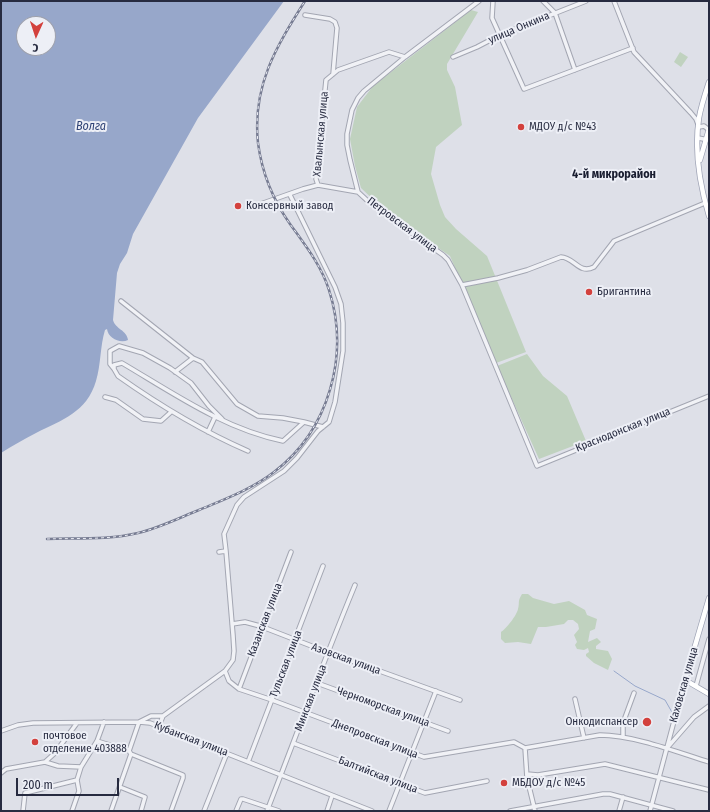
<!DOCTYPE html>
<meta charset="utf-8">
<style>
body{margin:0}
#map{position:relative;width:710px;height:812px;overflow:hidden;background:#dee0e8;font-family:"Fira Sans Condensed",sans-serif}
canvas{display:block}
.frame{position:absolute;inset:0;border:2px solid #272b40;pointer-events:none}
.north{position:absolute;left:16px;top:16px;width:40px;height:40px;box-sizing:border-box;background:#edeff6;border:1px solid #9ea1ad;border-radius:50%;rotate:183deg;font-size:11px;font-weight:700;line-height:16px;text-align:center;color:#272b40}
.north::after{content:'';display:block;margin:auto;width:14px;height:18px;background:#d3413d;clip-path:polygon(50% 0,100% 100%,50% 72%,0 100%)}
.scale{position:absolute;left:16px;top:778px;width:103px;height:18px;box-sizing:border-box;border:2px solid #272b40;border-top:0;padding-left:5px;font-size:12px;line-height:14px;white-space:nowrap;color:#272b40;-webkit-text-stroke:3px #edeff6;paint-order:stroke}
</style>
<div id="map">
<canvas width="710" height="812"></canvas>
<div class="frame"></div>
<div class="north">С</div>
<div class="scale">200 m</div>
</div>
<script>
const ctx = document.querySelector('canvas').getContext('2d');
ctx.lineJoin = 'round';
function paint(path, color) {
  ctx.fillStyle = color;
  ctx.fill(path, 'evenodd');
}
function stroke(path, color, width, dash) {
  ctx.strokeStyle = color;
  ctx.lineWidth = width;
  ctx.lineCap = dash ? 'butt' : 'round';
  ctx.setLineDash(dash || []);
  ctx.stroke(path);
}
function label(font, color, halo, rows, align = 'center') {
  ctx.font = font + ' "Fira Sans Condensed",sans-serif';
  ctx.lineWidth = 4;
  ctx.setLineDash([]);
  ctx.textBaseline = 'middle';
  ctx.strokeStyle = halo;
  ctx.fillStyle = color;
  for (const [text, x, y, turn = 0] of rows) {
    ctx.save();
    ctx.translate(x, y);
    ctx.rotate((+turn || 0) * Math.PI / 180);
    ctx.textAlign = isNaN(turn) ? turn : align;
    if (halo) ctx.strokeText(text, 0, 0);
    ctx.fillText(text, 0, 0);
    ctx.restore();
  }
}
const green = new Path2D(`
 M471,10l7,2 -31,52v6l8,17 7,38 -26,22 -5,27 9,31 5,12 11,12 31,27 39,96 -30,11 -46,-107 -38,-26 -31,-23 -20,-19 -6,-22 -5,-27 7,-32 16,-21z
 M680,52l8,5 -7,10 -7,-5z
 M527,354l16,22 24,20 19,45 -47,18 -42,-93z
 M522,594h6l5,4 21,6 15,-3 16,9 2,5 10,4 -2,10 -5,2 -2,11 9,-4 4,4 -5,4v3l12,2 4,8 -4,11 -14,-7 -8,-7v-2l3,-2 -1,-4 -4,2 -7,-1 -2,-4 2,-3 -3,-7 5,-6 -1,-5 -5,-4h-5l-4,4 -18,3h-8l-7,17 -13,-2 -13,1 -4,-4v-7c5,-3 16,-17 17,-23 2,-7 -1,-7 4,-15z`);
const water = new Path2D(`
 M1,1h283l-86,117 -65,116 -6,19 -7,11 -3,9 -4,47c2,9 14,10 15,20 -8,4 -20,-2 -21,-11l-2,1c-5,16 -4,35 -9,51 -9,31 -34,39 -60,52 -12,6 -24,13 -35,20zM24,24h24v24h-24z`);
const stream = new Path2D(`
 M614,671l21,15 30,14 8,14`);
const minor = new Path2D(`
 M479,1l-74,56 -41,34 -6,7 -6,12 -5,24v11l3,15 8,32 14,13 71,50 5,5 14,25 75,181 172,-70
 M493,1l-1,17 32,71 109,-41
 M543,1l12,12 20,57
 M614,1l20,51 57,61 5,6 3,8 5,-1 5,4
 M305,15l25,4 5,3 2,6 -4,46
 M453,57l24,-10 23,-12 86,-34
 M698,138l11,2
 M358,192l-40,-7 -2,-6 10,-99 12,-10 51,-18 16,5
 M255,206l48,-17 15,-4
 M462,285l36,-7 29,-8 34,-13c13,0 18,18 33,10l20,-26 91,-38
 M121,301l72,57 -18,14
 M193,358l9,4 35,42 21,12 25,2 21,4
 M114,369l-4,-5v-13l9,-5 24,7 27,15 21,15 18,23 13,13
 M105,397l11,3 27,19 18,2 10,-9
 M208,432l7,-15
 M248,451c-46,-20 -89,-46 -130,-75l-4,-7v-4l8,-2c51,30 102,66 161,78l21,-19 19,5
 M226,551l-2,-17 13,-29 7,-8 40,-26 13,-13 21,-27 11,-9 6,-20 8,-51v-28l-2,-19 -6,-17 -45,-92
 M232,624l13,-2 15,4 67,26 133,48
 M225,671l4,10 10,8 33,11 152,57 90,-15 11,6 75,-13c33,0 77,17 109,27
 M317,683l131,48
 M696,686l13,-47
 M239,689l52,-137
 M575,699l9,39
 M159,726l4,-10
 M1,731l17,-6 15,-2 106,-1 11,1 222,88
 M623,737v-14l11,-30
 M97,741l32,10
 M293,743l132,50 62,-12
 M525,748l2,30 8,33
 M667,748l27,-31 15,-11
 M131,754l52,21v3l-12,33
 M45,762l13,4 23,1
 M248,762l75,-196
 M1,773l5,-4 39,-7 10,-9 22,-30
 M527,774l11,1 67,-11 104,26
 M120,787l25,10 -4,14
 M23,811l2,-18 52,-13
 M72,811l7,-20 -2,-11 4,-13 16,-26 7,-19
 M111,811l20,-57 -2,-3 10,-29 12,-6h12l62,-45 8,-11 1,-9 -1,-16 -7,-84 -7,1
 M204,811l23,-58
 M236,811l5,-12h2l36,12
 M267,811c29,-75 57,-151 88,-226
 M327,811l5,-15
 M389,811l47,-120
 M510,811l93,-17h7l63,17
 M619,811l4,-14
 M650,811l35,-131`);
const major = new Path2D(`
 M709,82c-4,12 -8,24 -10,36 -5,32 1,68 10,98
 M700,160l9,-31
 M709,598l-24,82 24,14`);
const rail = new Path2D(`
 M47,539c30,-1 62,1 91,-6 21,-5 41,-15 61,-23 26,-11 53,-21 75,-38 55,-42 76,-117 55,-182 -8,-25 -24,-45 -39,-66 -17,-24 -28,-51 -32,-81 -6,-57 18,-96 47,-142`);
const markers = [
 [521,127,4,"#d3413d"],
 [238,206,4,"#d3413d"],
 [589,292,4,"#d3413d"],
 [647,722,5,"#d3413d"],
 [35,742,4,"#d3413d"],
 [504,783,4,"#d3413d"]
];
const streetNames = [
 ["улица Онкина",519,28,-23],
 ["Хвалынская улица",321,134,-85],
 ["Петровская улица",402,225,37],
 ["Краснодонская улица",623,430,-22],
 ["Казанская улица",265,620,-69],
 ["Азовская улица",346,659,20],
 ["Тульская улица",286,664,-69],
 ["Каховская улица",684,685,-74],
 ["Минская улица",311,698,-69],
 ["Черноморская улица",383,707,20],
 ["Кубанская улица",191,739,21],
 ["Днепровская улица",375,739,21],
 ["Балтийская улица",378,775,21]
];
const poiNames = [
 ["МДОУ д/с №43",529,127],
 ["Консервный завод",246,206],
 ["Бригантина",597,292],
 ["Онкодиспансер",638,722,"right"],
 ["почтовое",43,736],
 ["отделение 403888",43,749],
 ["МБДОУ д/с №45",512,783]
];
const waterNames = [
 ["Волга",91,127]
];
const neighbourhoodNames = [
 ["4-й микрорайон",614,175]
];
paint(green, '#c0d2bf');
paint(water, '#97a7ca');
stroke(stream, '#97a7ca', 1);
stroke(minor, '#a3a6b2', 5.5);
stroke(major, '#9da2b4', 6);
stroke(minor, '#f1f2f6', 3.5);
stroke(major, '#fff', 4.5);
stroke(rail, '#777c92', 2.5);
stroke(rail, '#edeff6', 1, [3]);
for (const [x, y, r, color] of markers) {
  const dot = new Path2D();
  dot.arc(x, y, r, 0, 2 * Math.PI);
  ctx.fillStyle = color;
  ctx.fill(dot);
  stroke(dot, '#edeff6', 1.5);
}
label('11px', '#272b40', '#edeff6', streetNames);
label('11px', '#272b40', '#edeff6', poiNames, 'left');
label('italic 12px', '#2f4275', '#edeff6', waterNames);
label('bold 12px', '#191d30', '#edeff6', neighbourhoodNames);
</script>
